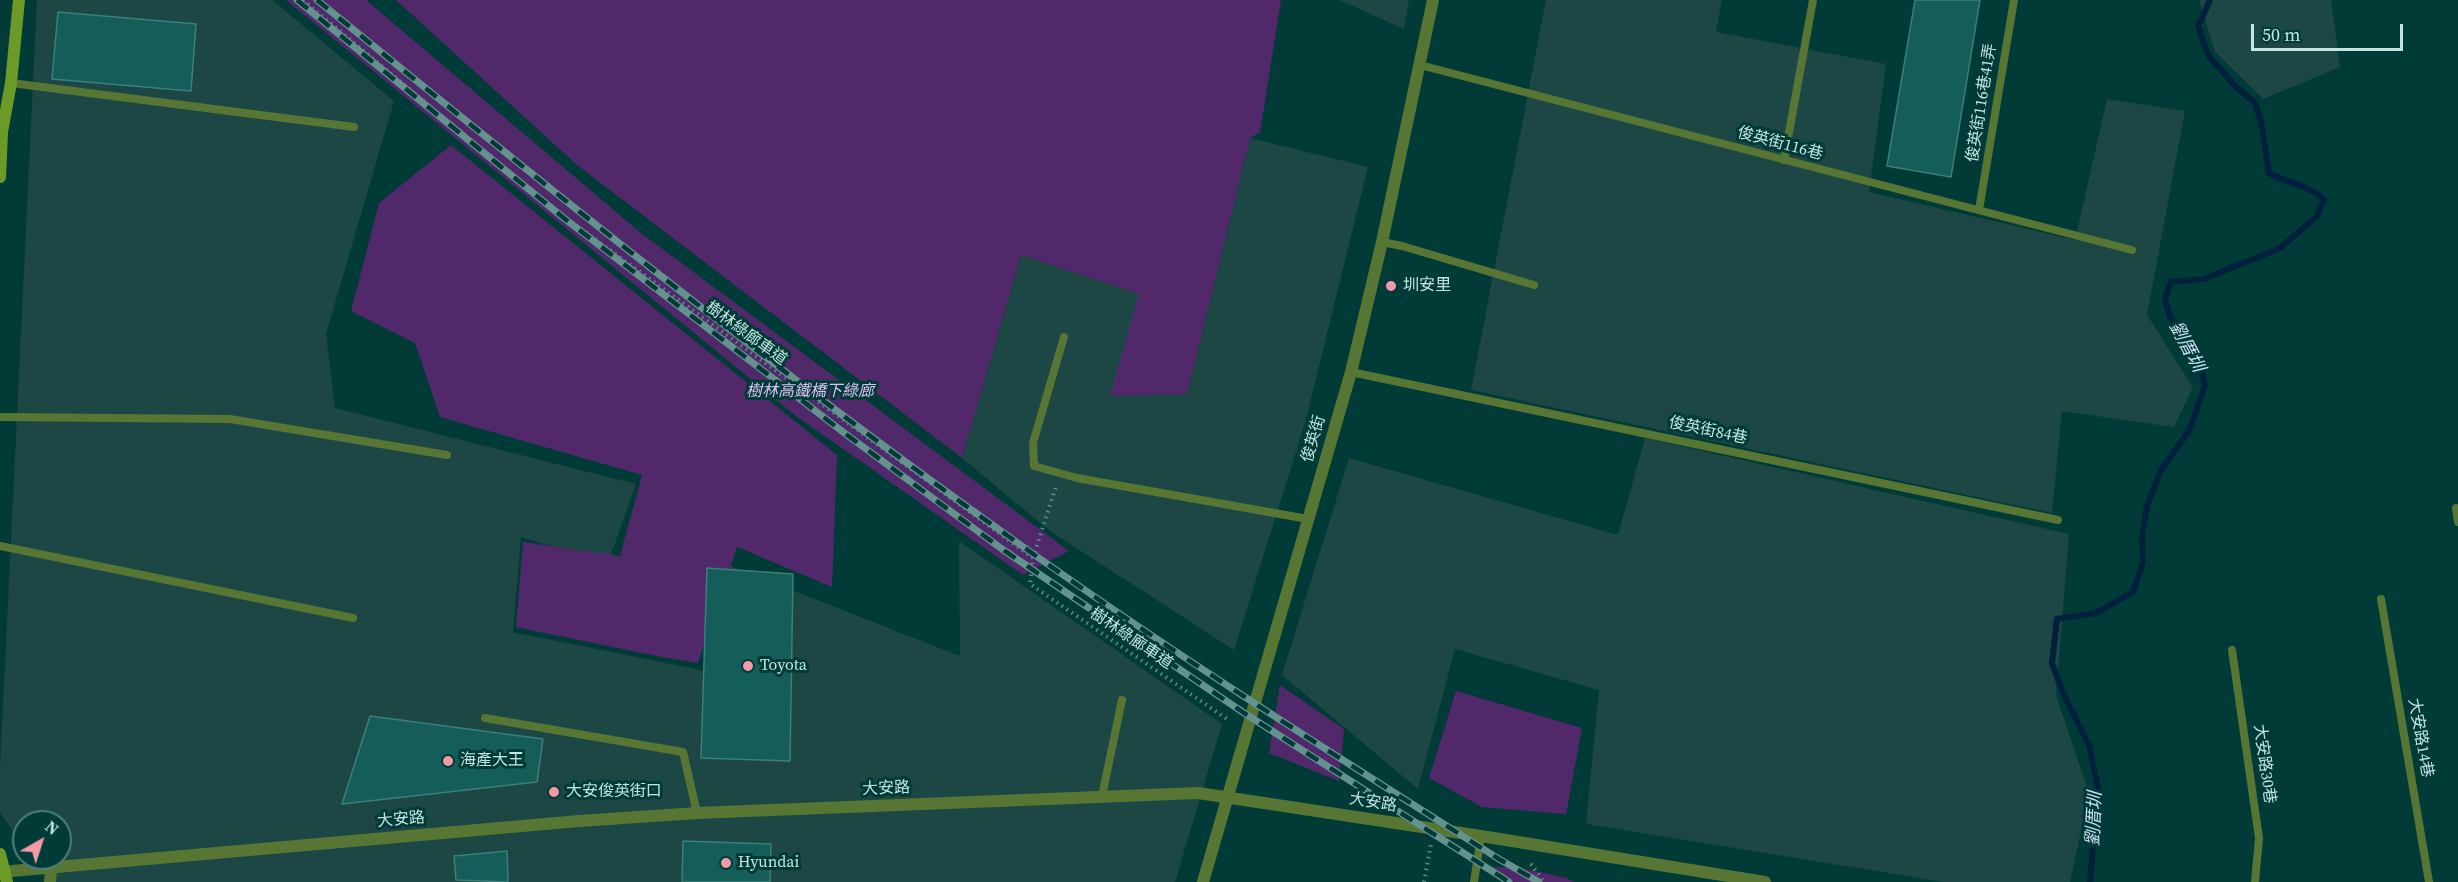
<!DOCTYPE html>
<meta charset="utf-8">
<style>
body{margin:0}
#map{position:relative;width:2458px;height:882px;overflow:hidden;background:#003b38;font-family:"Source Serif 4",serif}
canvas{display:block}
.north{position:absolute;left:12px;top:810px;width:60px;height:60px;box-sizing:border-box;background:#003b38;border:2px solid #4e7f7c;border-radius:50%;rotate:39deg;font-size:16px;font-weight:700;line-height:24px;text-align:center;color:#c3e4e1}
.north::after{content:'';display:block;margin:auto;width:21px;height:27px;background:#f39aa8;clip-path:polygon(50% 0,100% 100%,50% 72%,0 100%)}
.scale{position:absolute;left:2251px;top:24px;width:152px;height:27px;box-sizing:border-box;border:3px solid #c3e4e1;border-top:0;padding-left:8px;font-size:18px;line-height:21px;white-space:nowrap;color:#c3e4e1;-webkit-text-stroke:4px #003b38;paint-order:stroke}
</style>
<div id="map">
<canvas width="2458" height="882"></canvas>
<div class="north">N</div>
<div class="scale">50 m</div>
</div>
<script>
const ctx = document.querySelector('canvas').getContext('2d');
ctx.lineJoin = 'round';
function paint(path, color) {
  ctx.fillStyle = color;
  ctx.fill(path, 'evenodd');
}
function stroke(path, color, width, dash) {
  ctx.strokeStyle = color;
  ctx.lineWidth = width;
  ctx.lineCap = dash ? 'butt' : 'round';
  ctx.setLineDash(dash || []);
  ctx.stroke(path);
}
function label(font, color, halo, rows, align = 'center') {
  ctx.font = font + ' "Source Serif 4","Noto Sans TC",serif';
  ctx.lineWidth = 6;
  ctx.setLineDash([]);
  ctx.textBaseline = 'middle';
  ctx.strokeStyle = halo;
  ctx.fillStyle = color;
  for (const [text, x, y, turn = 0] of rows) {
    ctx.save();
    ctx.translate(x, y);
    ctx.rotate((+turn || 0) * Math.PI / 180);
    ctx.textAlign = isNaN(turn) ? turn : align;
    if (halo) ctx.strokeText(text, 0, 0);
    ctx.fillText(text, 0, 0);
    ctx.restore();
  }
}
const built = new Path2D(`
 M37,0h235l122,101 -68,233 9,74 301,76 -28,79 -87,-26 -8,95 192,39 18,-108 237,93 -1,-115 263,183 -47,158h-1125l-18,-24h28v-36h-36v24l-24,-33v-44z
 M1339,0h70l-5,29z
 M1546,0h176l-6,32 170,32 -17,128 206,48 32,-141 78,12 -38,204 46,72 -19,40 -112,-16 -10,102 -581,-123z
 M2199,0h132l9,67 -77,32 -48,-47z
 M1250,138l118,29 -63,256 -71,227 -184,-119 -88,-73 59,-203 118,39 48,100z
 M1645,438l424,96 -13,161 33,98 -19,89h-126l-358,-58 13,-134 -144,-41 -37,140 -136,-114 67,-217 269,77z`);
const green = new Path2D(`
 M286,0h80l275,233 428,318 -46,24 -227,-159z
 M396,0h885l-21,132 -10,6 -63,256 -77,2 29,-102 -118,-39 -59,203 -385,-293z
 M451,145l386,310 -5,132 -95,-40 -39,116 -41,-7 -141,-29 7,-85 97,14 22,-81 -202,-58 -25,-74 -64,-32 28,-108z
 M1280,685l64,44 -5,52 -70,-28z
 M1456,691l126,37 -16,86 -84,-7 -53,-29z
 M1488,867l32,1 47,10 7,4h-61z`);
const stream = new Path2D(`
 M2090,882l8,-94 -9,-43 -27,-54 -10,-28 5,-44 39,-6 37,-21 10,-30 -1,-25 5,-31 13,-34 30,-43 15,-44 -5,-21 -16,-30 -14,-17 -5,-18 6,-17 33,-3 76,-31 37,-32 7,-17c-17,-15 -35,-15 -55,-26l-8,-51 -6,-19 -20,-17 -27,-31 -10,-29 12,-26`);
const building = new Path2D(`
 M1915,0h65l-29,177 -64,-11z
 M58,12l138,12 -5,67 -139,-12z
 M707,568l86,6 -3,187 -89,-3z
 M370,716l173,23 -6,43 -195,22z
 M683,841l88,3 -1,38h-88z
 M507,851l1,31 -52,-2 -2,-24z`);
const path = new Path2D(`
 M303,0l241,202 489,356 -3,26 197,135
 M1033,558l23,-72
 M1531,864l13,18
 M1424,882l7,-38`);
const service = new Path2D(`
 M1420,65l712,185
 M11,83l343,44
 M1784,160l29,-160
 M1979,210l35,-210
 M1382,242l20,4 132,39
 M1064,337l-31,106 1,23 43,12 231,41
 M1351,372l707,148
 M0,417l230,2 217,36
 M2456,508l2,14
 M0,546l353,72
 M2381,599l48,283
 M2232,650l27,188 -4,44
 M485,718l198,34 14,61
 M1102,796l20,-96
 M1474,882l7,-46`);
const minor = new Path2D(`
 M50,882l1,-14`);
const tertiary = new Path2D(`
 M0,872l579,-51 118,-8 501,-20 283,43 284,46
 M1203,882l148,-510 31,-130 51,-242`);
const secondary = new Path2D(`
 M0,177l2,-45 9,-49 8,-83
 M0,854l7,28`);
const rail = new Path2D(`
 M297,0l268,219 282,216 155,114 242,164 265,169
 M317,0c226,184 453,367 691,536 159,114 325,218 491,323l40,23`);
const markers = [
 [1391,286,6,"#f39aa8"],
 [748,666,6,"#f39aa8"],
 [448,761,6,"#f39aa8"],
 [554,792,6,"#f39aa8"],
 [726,863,6,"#f39aa8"]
];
const streetNames = [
 ["俊英街116巷41弄",1982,103,-81],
 ["俊英街116巷",1780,144,15],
 ["樹林綠廊車道",746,334,36],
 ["俊英街84巷",1708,431,12],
 ["俊英街",1314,439,-74],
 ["樹林綠廊車道",1131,639,34],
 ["大安路14巷",2420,738,80],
 ["大安路30巷",2264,764,82],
 ["大安路",886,789,-2],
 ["大安路",1373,803,9],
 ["大安路",401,820,-5]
];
const poiNames = [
 ["圳安里",1403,286],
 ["Toyota",760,666],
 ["海產大王",460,761],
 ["大安俊英街口",566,792],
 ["Hyundai",738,863]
];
const parkNames = [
 ["樹林高鐵橋下綠廊",810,392]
];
const waterNames = [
 ["劉厝圳",2186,347,62],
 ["劉厝圳",2095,819,-87]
];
paint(built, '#1c4745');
paint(green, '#51296b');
stroke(stream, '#01203c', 6);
paint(building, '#155d59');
stroke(building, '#3c7f7b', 1.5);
stroke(path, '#5c8b88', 4, [1.5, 4.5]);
stroke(service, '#577633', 8);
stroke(minor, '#577633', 12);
stroke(tertiary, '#577633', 12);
stroke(secondary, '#6b9b26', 12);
stroke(rail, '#64928f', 7);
stroke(rail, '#003b38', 4.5, [14]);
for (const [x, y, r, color] of markers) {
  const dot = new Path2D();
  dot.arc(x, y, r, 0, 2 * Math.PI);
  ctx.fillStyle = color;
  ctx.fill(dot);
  stroke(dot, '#003b38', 2);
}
label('16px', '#c3e4e1', '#003b38', streetNames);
label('16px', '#c3e4e1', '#003b38', poiNames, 'left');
label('italic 16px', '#dcbff3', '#003b38', parkNames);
label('italic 18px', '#cadff6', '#003b38', waterNames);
</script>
